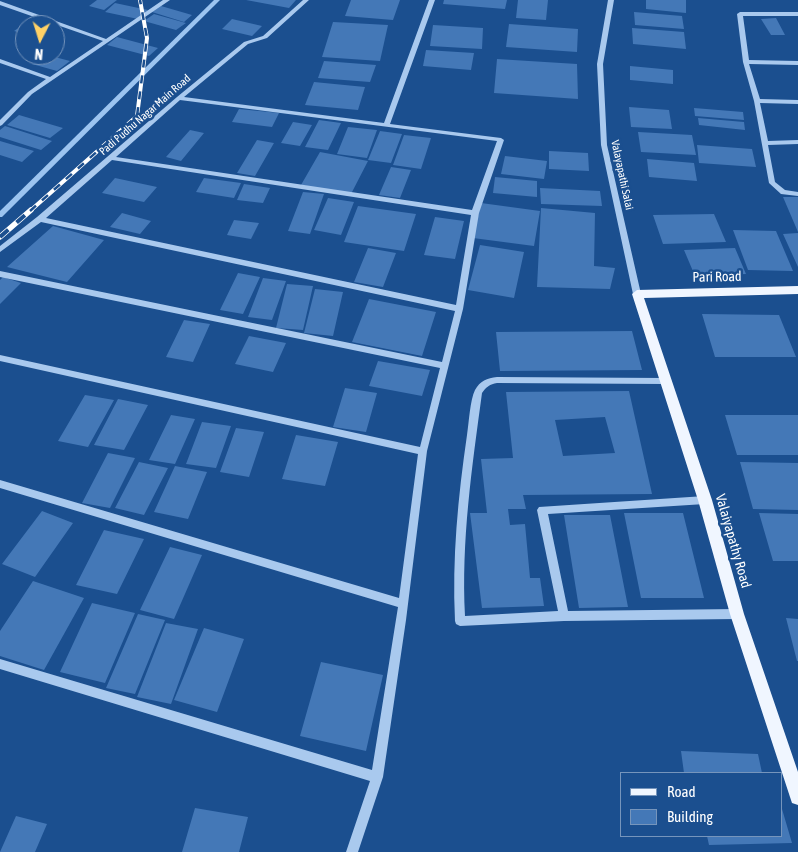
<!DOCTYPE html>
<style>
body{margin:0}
#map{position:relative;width:798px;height:852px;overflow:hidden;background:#1b4f8f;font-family:"Asap Condensed",sans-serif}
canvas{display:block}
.legend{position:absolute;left:620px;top:772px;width:162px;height:65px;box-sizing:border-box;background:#1b4f8f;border:1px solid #7695bc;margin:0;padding:6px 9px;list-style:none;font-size:15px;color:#fff}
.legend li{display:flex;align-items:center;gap:10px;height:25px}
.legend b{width:25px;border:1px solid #7695bc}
.north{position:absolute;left:15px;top:15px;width:50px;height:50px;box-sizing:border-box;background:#1b4f8f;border:1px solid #7695bc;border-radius:50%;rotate:185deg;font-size:14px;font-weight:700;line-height:20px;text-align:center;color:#fff}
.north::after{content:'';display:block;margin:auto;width:18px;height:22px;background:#ffd166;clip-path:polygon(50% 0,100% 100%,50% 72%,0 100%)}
</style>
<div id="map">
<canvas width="798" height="852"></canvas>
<ul class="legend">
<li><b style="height:6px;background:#f0f6ff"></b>Road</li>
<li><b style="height:14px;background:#4478b7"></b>Building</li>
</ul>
<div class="north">N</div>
</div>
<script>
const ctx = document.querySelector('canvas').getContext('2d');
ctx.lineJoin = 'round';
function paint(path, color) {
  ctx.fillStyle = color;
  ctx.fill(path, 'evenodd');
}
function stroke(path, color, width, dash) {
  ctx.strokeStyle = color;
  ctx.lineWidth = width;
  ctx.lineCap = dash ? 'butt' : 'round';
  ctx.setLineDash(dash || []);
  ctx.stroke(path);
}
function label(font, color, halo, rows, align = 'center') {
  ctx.font = font + ' "Asap Condensed",sans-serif';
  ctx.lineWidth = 5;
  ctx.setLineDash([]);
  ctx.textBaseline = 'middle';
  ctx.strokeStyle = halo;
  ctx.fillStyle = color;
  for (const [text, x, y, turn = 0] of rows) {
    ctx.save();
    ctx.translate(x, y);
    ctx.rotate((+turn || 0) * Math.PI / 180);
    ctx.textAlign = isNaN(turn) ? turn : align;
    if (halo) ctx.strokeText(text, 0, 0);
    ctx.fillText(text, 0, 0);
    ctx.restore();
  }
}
const stream = new Path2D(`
 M214,0h6l-218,217h-2v-6z`);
const building = new Path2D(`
 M97,0h20l-13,10 -15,-4z
 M246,0h50l-7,8z
 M351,0h49l-7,20 -48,-4z
 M444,0h63l-2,9 -62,-5z
 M518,0h30l-2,20 -30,-2z
 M646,0h40v13l-40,-4z
 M115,3l33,7 -10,9 -33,-7z
 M161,6l31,9 -8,7 -32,-10z
 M634,12l48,4 2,13 -49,-4z
 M154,14l32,9 -10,7 -32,-9z
 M776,18l9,17h-14l-10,-16z
 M232,19l30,7 -10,10 -30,-7z
 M30,20l12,3 -17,2v9l-11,-3z
 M333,22l55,3 -8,36 -58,-4z
 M509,24l69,5 -1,23 -71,-5z
 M433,25l50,3 -1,21 -52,-3z
 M632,28l52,4 2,17 -53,-5z
 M117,37l41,11 -9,8 -42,-11z
 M426,50l48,3 -3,17 -48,-4z
 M43,55h4l23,6 -13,10 -25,-7z
 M497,59l80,5 1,35 -84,-6z
 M324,61l52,4 -6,17 -52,-4z
 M630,66l43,4v14l-43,-4z
 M314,82l51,5 -7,23 -53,-5z
 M629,107l40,3 3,19 -41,-2z
 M694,108l49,4 1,8 -49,-4z
 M239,109l40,4 -7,14 -40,-5z
 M19,115l44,13 -13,10 -43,-13z
 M698,118l46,4 1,8 -46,-5z
 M319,120l22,3 -13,27 -23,-3z
 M293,122l19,3 -12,21 -19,-3z
 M5,126l47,15 -11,9 -41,-13v-7z
 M348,127l29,3 -10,28 -30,-4z
 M190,130l14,3 -23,28 -15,-4z
 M380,131l22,3 -11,29 -23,-3z
 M638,132l54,3 4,20 -55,-3z
 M404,135l27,3 -10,31 -28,-4z
 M257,140l17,3 -19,33 -18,-3z
 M0,141l34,10 -12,11 -22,-7z
 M697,145l55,4 4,18 -57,-4z
 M549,151l39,2 1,18 -40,-2z
 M320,152l48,9 -17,33 -50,-9z
 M505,156l42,5 -3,18 -43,-5z
 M647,159l47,4 3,18 -48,-4z
 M391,167l20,3 -11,28 -21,-3z
 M495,177l42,4v16l-44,-4z
 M115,178l42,9 -13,15 -42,-9z
 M204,178l37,5 -7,15 -38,-6z
 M244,184l26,4 -7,15 -26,-3z
 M540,188l60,3 2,15 -61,-2z
 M303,192l21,2 -14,40 -22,-3z
 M783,197h15v35z
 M328,198l26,4 -13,33 -27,-5z
 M481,203l59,8 -6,35 -61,-8z
 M358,206l58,8 -12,37 -60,-9z
 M541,208l54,5 -1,53 21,2 -5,21 -73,-2z
 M122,213l29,8 -11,13 -30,-7z
 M714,214l12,28 -63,2 -10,-29z
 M435,217l29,4 -9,38 -31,-4z
 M234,220l25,3 -8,16 -24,-4z
 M53,226l51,14 -37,42 -60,-15z
 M733,230l43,1 17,40 -45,-1z
 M798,233v34l-15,-33z
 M480,245l44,7 -10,46 -46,-8z
 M368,248l28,5 -13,34 -29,-5z
 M735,248l11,26 -51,2 -11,-26z
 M238,273l22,4 -17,37 -23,-4z
 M3,277l18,6 -21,21v-24z
 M263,278l23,3 -14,39 -24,-3z
 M287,284l26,2 -10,44 -27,-2z
 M315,289l28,3 -10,44 -29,-3z
 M369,299l67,13 -14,44 -70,-14z
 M702,314l77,1 17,42h-81z
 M184,320l26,4 -17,38 -27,-5z
 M632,331l10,39 -142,1 -4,-39z
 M249,336l37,7 -13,29 -38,-8z
 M378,361l52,9 -8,26 -53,-10z
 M345,388l32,5 -11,39 -33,-5z
 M629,391l23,103 -129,1 3,14h-18l2,16 15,-1 5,54h10l4,28 -62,2 -12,-95h17l-6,-54 32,-1 -7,-66zM605,417l10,36 -52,3 -8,-36z
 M85,395l29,5 -26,47 -30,-6z
 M118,399l30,6 -24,45 -30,-5z
 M171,415l24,4 -20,45 -26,-4z
 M725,415h73v40h-61z
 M202,422l29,4 -15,42 -30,-4z
 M236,428l28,4 -15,45 -29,-5z
 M296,435l42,7 -13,44 -43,-7z
 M108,453l27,5 -25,50 -28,-5z
 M139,462l29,6 -24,47 -29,-7z
 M740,462l58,1v47l-45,-1z
 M175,466l32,6 -19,47 -34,-7z
 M42,511l31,12 -38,54 -33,-13z
 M624,513h59l21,85h-63z
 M759,513l39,1v47h-25z
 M564,515h46l18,92 -49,1z
 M104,530l40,9 -27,55 -41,-9z
 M170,547l32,8 -28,64 -34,-9z
 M33,581l51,17 -40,72 -44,-14v-25z
 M92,603l43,10 -30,70 -45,-11z
 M138,614l27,6 -30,74 -29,-6z
 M786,618l12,1v42h-1z
 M166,623l32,6 -27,75 -34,-7z
 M204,628l40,11 -27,73 -43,-12z
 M321,662l62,13 -17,76 -66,-15z
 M681,751l77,3 4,19h-78z
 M195,808l53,9 -9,35h-57z
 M782,809l10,34 -83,2 -2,-9h75z
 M16,816l31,8 -12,28h-35z`);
const minor = new Path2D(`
 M163,0h7l-138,94 -30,31 -2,1v-6l28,-28 18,-13 -46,-16v-4l50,18 53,-36 -103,-36v-4l106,38z
 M303,0h6l-42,38 -19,6 -64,53 200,26 45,-123h6l-45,124 111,14 3,2 -25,73 -16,96 -36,142 -21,169 -23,157 -25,75h-12l24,-71 -370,-112v-10l372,111 26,-163 -398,-119v-8l399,118 19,-144 -418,-93v-6l420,92 20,-79 -440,-91v-6l442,91 13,-51 -414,-89 -41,30v-6l37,-29 140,-120 67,-55 19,-6zM180,100l317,41 -25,69 -356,-53zM112,160l359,55 -15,90 -410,-87z
 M608,0h6l-11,64 4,81 34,149 -4,3 -4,-3 -32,-149 -4,-81z
 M740,12h58v4h-55l6,44 49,1v4l-49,-1 11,35 38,1v4l-38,-1 8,38 30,-1v4l-30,1 7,37 10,8 13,2v4l-17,-2 -12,-11 -15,-82 -11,-39 -6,-48z
 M497,377l168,1 4,3 -4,3 -168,-1c-7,1 -11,4 -15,10 -10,74 -21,148 -17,223l93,-5 -21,-101 2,-3 166,-11 3,1 2,3 -2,3 -3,1 -157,10 20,97 169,-2 4,2 1,3 -1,3 -4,2 -173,2 -104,5 -4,-2 -1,-3c-3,-63 3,-124 12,-186 2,-13 3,-35 8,-45 5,-9 12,-12 22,-13z`);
const major = new Path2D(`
 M798,286v8l-154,4 68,202 32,114 54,158v33l-6,-2 -2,-6 -60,-183 -32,-114 -66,-206 5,-4z`);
const railFar1 = new Path2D(`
 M30,211l107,-95 10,-78 -7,-38`);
const rail = new Path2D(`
 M0,237l31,-27`);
const farStreetnames = [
 ["Padi Pudhu Nagar Main Road",145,115,-41],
 ["Valayapathi Salai",622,175,78]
];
const streetNames = [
 ["Pari Road",717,277,-1],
 ["Valaiyapathy Road",733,541,74]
];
paint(stream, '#9cc4f0');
paint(building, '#4478b7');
paint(minor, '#a9c9ee');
paint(major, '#f0f6ff');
stroke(railFar1, '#fff', 4);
stroke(rail, '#fff', 5.5);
stroke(railFar1, '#1b4f8f', 2.5, [8]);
stroke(rail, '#1b4f8f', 4, [11]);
label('11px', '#fff', '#1b4f8f', farStreetnames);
label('14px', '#fff', '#1b4f8f', streetNames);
</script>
